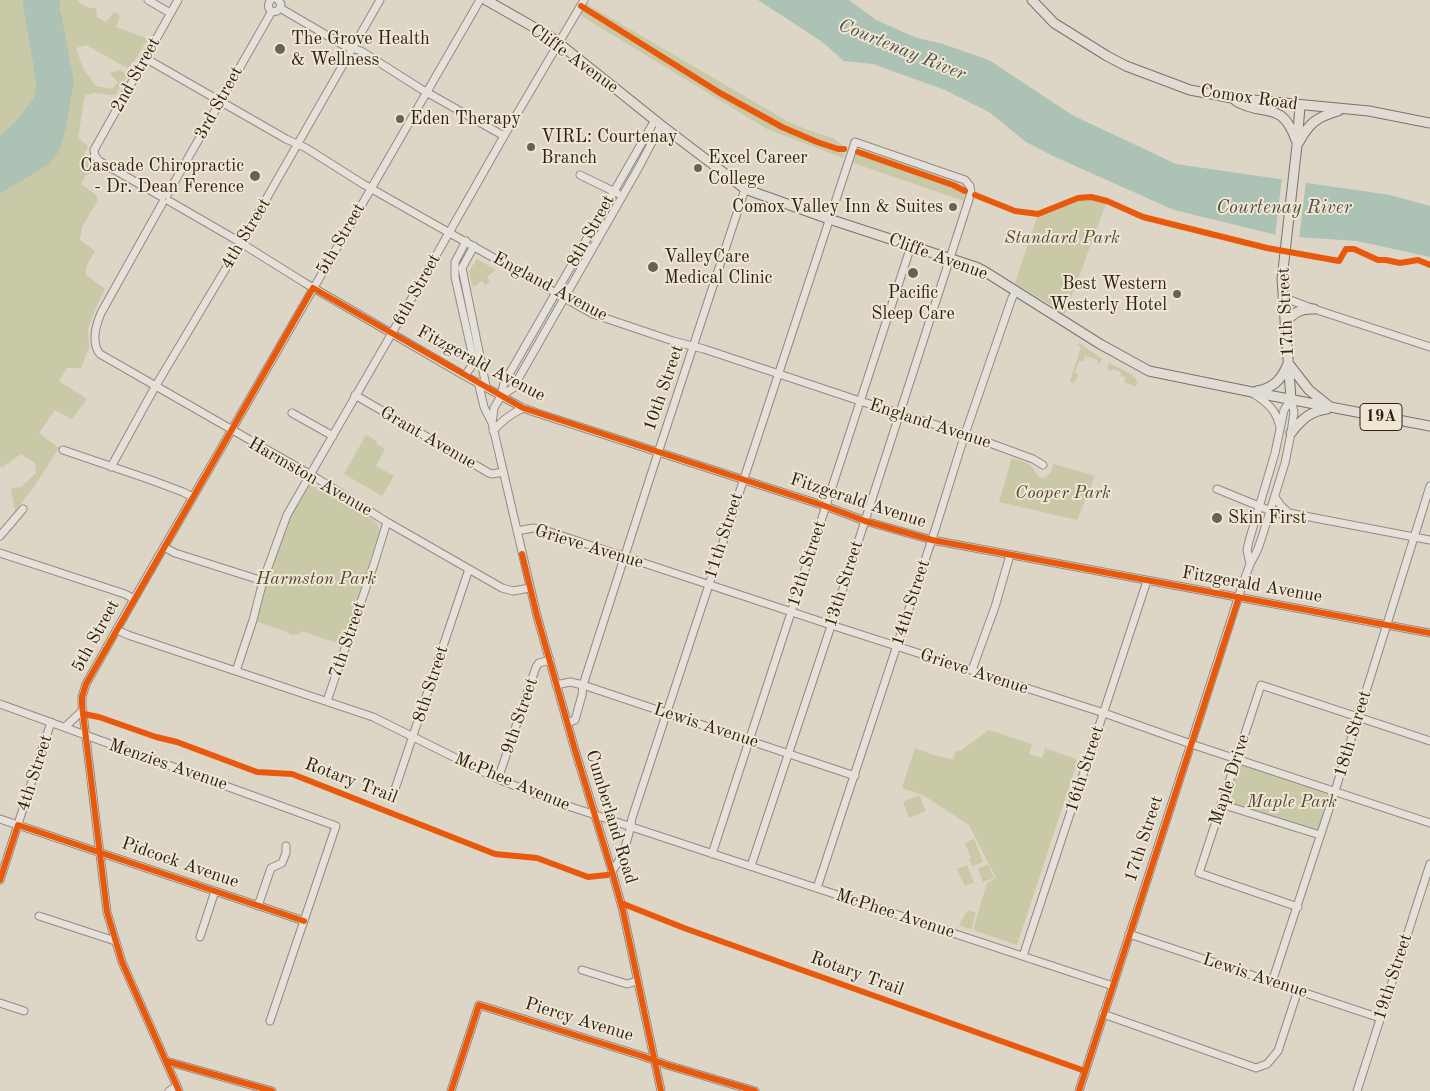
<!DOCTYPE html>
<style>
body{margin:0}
canvas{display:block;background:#ddd5c6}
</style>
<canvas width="1430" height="1091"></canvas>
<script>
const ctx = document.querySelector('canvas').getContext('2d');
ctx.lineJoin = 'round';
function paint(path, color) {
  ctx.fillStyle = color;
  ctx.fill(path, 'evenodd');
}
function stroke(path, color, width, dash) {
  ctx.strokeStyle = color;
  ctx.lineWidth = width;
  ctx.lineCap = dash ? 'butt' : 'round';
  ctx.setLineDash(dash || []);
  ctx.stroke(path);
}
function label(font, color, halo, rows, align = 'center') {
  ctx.font = font + ' "Old Standard TT",serif';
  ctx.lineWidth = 4;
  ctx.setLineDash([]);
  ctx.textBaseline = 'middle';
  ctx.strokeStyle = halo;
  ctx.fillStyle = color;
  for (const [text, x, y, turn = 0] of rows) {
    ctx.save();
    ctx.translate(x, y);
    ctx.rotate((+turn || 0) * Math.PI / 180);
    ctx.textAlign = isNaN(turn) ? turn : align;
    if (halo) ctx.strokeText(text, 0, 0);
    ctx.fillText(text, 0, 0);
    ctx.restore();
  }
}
const green = new Path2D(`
 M0,0h22l14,82 -2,16 -20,25 -14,13z
 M61,0h17v2l11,6h7l1,9 9,5 8,-10 6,4 -4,11 32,12 -19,30 -43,-24 -10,3 7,20 13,18 16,3 6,-7 -9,-9 11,-3 8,5 -13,20 -20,-2 -10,2 -7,43 10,8 -5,12 12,8 1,5 -10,4 -5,9 15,11 2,5 -16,27 -2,13 15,11 -9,16v8l19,14 -9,19 -8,21 1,19 -8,20h-14l-8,13 28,18 -15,20 -17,-9 -16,23 20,15 -26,40 -18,23 -4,-22 10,-2 15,-14 -1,-10 -14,-9 -18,13h-3v-273l48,-30z
 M587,4l200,117 21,9 27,9 8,7 2,6 -2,6 -76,-29 -187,-114z
 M863,150l95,32 7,9 -1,10 -111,-38 3,-10z
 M1091,197l16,4 -42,113 -50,-31 23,-69 40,-16z
 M477,259l19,11 -9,7 3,5 -5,3 -3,-4 -9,6 -4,-16z
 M1079,343l23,16 -3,5h-2l1,-4 -13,-4 -2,6 -4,-1 -4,12 4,1 -5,9 -4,-2 11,-34 -3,-2z
 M1109,363l24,12v3l2,-1 2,6 -1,4 -12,-5 2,-4 -6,-3 1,-3 -8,-3 -1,2 -5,-2z
 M366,435l11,6 -1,3 9,5 -9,17 18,10 -12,20 -38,-22z
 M1012,458c5,2 14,4 19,8 3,2 4,7 7,10 9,6 15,-5 15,-12l42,12 -18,44 -78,-18z
 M310,485l4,1 61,35 4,7v5l-33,100 -9,10 -36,-12 -2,3 -8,1 -4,-3 -29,-10 -1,-4c3,-21 38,-125 53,-133z
 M989,730l43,14 -3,10 13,4 3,-10 33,12 -61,185 -44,-15 14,-47 9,-5 -27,-53 -46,-30 -21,-7 13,-40 25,9 13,2 3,-8h4z
 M1240,764l90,28 -13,40 -91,-28z
 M919,795l7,16 -17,7 -6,-16z
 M974,839l9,23 -11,4 -3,-7 2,-1 -6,-15z
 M988,864l6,14 -11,4 -5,-13z
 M967,865l7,17 -9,4 -8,-17z
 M968,910l8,3 -5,17 -12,-5z`);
const water = new Path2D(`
 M22,0h39l-1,9 14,72 -8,46 -7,24 -10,13 -49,30v-58l14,-13 20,-25 2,-16z
 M758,0h91l27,20 41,18 26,6 46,16 83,55 104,49 214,31 40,11v51l-73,-16 -76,-5 -107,-26 -121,-54 -27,-14 -37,-30 -44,-22 -72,-26 -29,-3 -23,-20z`);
const pier = new Path2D(`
 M1282,177l24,4 -7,59 -24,-3z`);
const minor = new Path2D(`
 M148,0l22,13
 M271,0c-9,10 8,18 10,4l-3,-4
 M280,8l65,38 16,5 60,38 83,47
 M145,58l141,81 20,9 57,36 230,130 80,27 31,8 156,52 105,33 68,25 10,6
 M580,175l37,18
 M167,195l105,-184
 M162,197l-63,-36 -4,-5 -1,-6 84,-150
 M169,201l64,37 72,45 160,93 58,32 14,5 288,93 40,15 67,19 498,93
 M163,202l-62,111c-5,12 -10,30 -1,41l218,125 69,43 115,66 11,3 17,-3
 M474,246l-12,22 24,118
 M1282,297l32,12 116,38
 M465,376l9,-14 -19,-85v-15l11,-21
 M478,382l6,25 8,16 45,193 38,134 37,121 11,40 38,180
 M1254,394c14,9 23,17 26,34
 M355,395l134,78 3,1 11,-2
 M501,396l12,-8 126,-221 22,-42
 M292,413l41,23
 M492,423l2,-15 7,-12 3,-13 151,-263
 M493,431c9,-11 18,-17 30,-23
 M63,450l88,30 32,12 10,5
 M111,467l44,-80 86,-144 139,-243
 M1217,489l54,22 10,3 8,-1 141,27
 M1275,497l6,9 8,7
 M517,531l16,-3 11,2 287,95 273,88 87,31 239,79
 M0,536l23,-27
 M164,547l11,6 88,28
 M0,553l125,41 9,5
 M1250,564l-3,-14 2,-9 26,-88 9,-43 7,-11
 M117,630l11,5 245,82 125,62 55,22 560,185
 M972,670l23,-63 15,-52
 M236,671l17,-51 10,-39 24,-66 105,-182 112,-197 80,-136
 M556,685l14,-3 13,3 272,91
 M327,701l47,-137 13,-42
 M0,704l336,122 -66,195
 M567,723l8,-3 7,-25 1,-10 75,-232 87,-264
 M65,727l18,-17
 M498,779l38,-112 3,-4 11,-3
 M392,798l77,-229
 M1221,804l99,31
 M0,819l304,102
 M712,854l199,-608
 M612,871c12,-15 17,-34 20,-53l223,-676 110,38 5,6 1,7 -142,439 -78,234
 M0,880l51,-158
 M817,888l118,-358 30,-96 47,-136 4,-7
 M258,906l13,-38 11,-5 4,-10v-7
 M1298,907l-99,-34 62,-188 169,56
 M39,916l76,25
 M1129,934l251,84
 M200,937l15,-46
 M1023,956l124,-375
 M582,970l45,14 10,-3
 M1272,982l63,-191 95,-305
 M0,1003l24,8
 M1103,1014l153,54 11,-4 11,-13 20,-61
 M166,1061l106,30
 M169,1091l8,-5
 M179,1091l-57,-129 -15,-50 -25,-207v-8l4,-13 48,-85 346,-599
 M451,1091l28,-86 163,51 25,9 88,26
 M1079,1091l162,-502 9,-25 7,-13 4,-11 24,-77 6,-30 3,-21 -3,-13
 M1357,1091l73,-227`);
const major = new Path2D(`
 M486,0l65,37 110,88 84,64 84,30 147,48 8,4 116,73 49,27 103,21 178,34
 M1032,0l22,23 53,33 19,10 64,24 42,8 137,13 61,12
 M1236,101c29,17 45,-2 60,39
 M1299,142c10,-19 18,-25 39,-31
 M1285,323c8,-10 16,-15 29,-14
 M1288,363l21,27 20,16
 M1257,391c16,-3 24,-11 30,-25
 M1291,399l-9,-120 15,-134 3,-39
 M1291,433c10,-13 19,-22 36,-24`);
const cycleway = new Path2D(`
 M581,6l139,87 62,34 35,15 21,7h6
 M858,152l95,33 12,6
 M975,195l40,16 23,3 40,-16 13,-1 16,4 36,16 124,31 72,13 7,-12h8l24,11h8l14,3 18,-3 12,5
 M522,554l15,62 38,134 38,125 10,36 38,180
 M83,714l16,3 57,20 21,5 80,30 35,2 203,80 42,4 51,19 19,-2
 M0,880l18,-55 286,96
 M621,903l63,25 401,143
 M166,1061l106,30
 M179,1091l-57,-129 -15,-50 -25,-207v-8l4,-13 227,-396 210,120 302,98 40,15 67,19 498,93
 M451,1091l28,-86 163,51 25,9 88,26
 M1079,1091l160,-494`);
const markers = [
 [280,49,6,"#6b6054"],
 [400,119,5,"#6b6054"],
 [531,147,5,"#6b6054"],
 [698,168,5,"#6b6054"],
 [255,176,6,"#6b6054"],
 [953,207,5,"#6b6054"],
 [653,267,6,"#6b6054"],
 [913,273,6,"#6b6054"],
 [1177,294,5,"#6b6054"],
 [1217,518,6,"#6b6054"]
];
const shields = [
 [1381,417,42]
];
const shieldNames = [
 ["19A",1381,417]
];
const poiNames = [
 ["The Grove Health",291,39],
 ["& Wellness",291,60],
 ["Eden Therapy",410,119],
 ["VIRL: Courtenay",541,137],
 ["Branch",541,158],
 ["Excel Career",708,158],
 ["College",708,179],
 ["Cascade Chiropractic",244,166,"right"],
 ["- Dr. Dean Ference",244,187,"right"],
 ["Comox Valley Inn & Suites",943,207,"right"],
 ["ValleyCare",664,257],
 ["Medical Clinic",664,278],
 ["Best Western",1167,284,"right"],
 ["Westerly Hotel",1167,305,"right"],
 ["Pacific",913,293,"center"],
 ["Sleep Care",913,314,"center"],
 ["Skin First",1228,518]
];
const streetNames = [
 ["Cliffe Avenue",574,59,36],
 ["2nd Street",136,75,-61],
 ["Comox Road",1249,98,8],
 ["3rd Street",219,103,-61],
 ["8th Street",591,231,-61],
 ["4th Street",246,234,-59],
 ["5th Street",341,239,-60],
 ["Cliffe Avenue",938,257,20],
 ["England Avenue",550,287,28],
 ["6th Street",417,290,-61],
 ["17th Street",1286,312,-93],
 ["Fitzgerald Avenue",481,364,28],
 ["10th Street",664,388,-71],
 ["England Avenue",930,424,18],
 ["Grant Avenue",428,438,30],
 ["Harmston Avenue",310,477,30],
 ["Fitzgerald Avenue",858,501,18],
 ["11th Street",724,536,-72],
 ["Grieve Avenue",589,547,17],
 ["12th Street",807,564,-72],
 ["13th Street",844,584,-72],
 ["Fitzgerald Avenue",1252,585,10],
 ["14th Street",911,603,-72],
 ["5th Street",96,636,-61],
 ["7th Street",348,640,-71],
 ["Grieve Avenue",974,672,18],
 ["8th Street",431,684,-72],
 ["9th Street",520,716,-71],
 ["Lewis Avenue",706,726,18],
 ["18th Street",1353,734,-73],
 ["Menzies Avenue",168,765,19],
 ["16th Street",1085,769,-72],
 ["4th Street",35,773,-72],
 ["Maple Drive",1230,780,-72],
 ["Rotary Trail",351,781,21],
 ["McPhee Avenue",512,782,23],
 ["Cumberland Road",611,817,73],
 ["17th Street",1144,839,-72],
 ["Pidcock Avenue",180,863,19],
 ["McPhee Avenue",895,914,18],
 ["Rotary Trail",857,974,20],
 ["Lewis Avenue",1255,976,18],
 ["19th Street",1393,977,-72],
 ["Piercy Avenue",579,1020,17]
];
const parkNames = [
 ["Standard Park",1062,238],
 ["Cooper Park",1063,493],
 ["Harmston Park",316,579],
 ["Maple Park",1292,802]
];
const waterNames = [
 ["Courtenay River",902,50,22],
 ["Courtenay River",1284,208]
];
paint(green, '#c9c8a7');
paint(water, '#acc2b4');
paint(pier, '#ddd5c6');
stroke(minor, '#918b81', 9);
stroke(major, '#78736a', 11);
stroke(minor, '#e5e1da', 7);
stroke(major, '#e0dcd3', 9);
stroke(cycleway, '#e8590c', 6);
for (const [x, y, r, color] of markers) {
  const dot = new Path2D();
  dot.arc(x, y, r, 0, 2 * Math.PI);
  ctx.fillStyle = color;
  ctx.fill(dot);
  stroke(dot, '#efe6d4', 2);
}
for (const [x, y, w] of shields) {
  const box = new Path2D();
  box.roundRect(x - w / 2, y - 13.5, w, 27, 4);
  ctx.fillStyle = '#efe6d4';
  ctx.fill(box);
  stroke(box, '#2d2117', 1);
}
label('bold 16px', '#2d2117', null, shieldNames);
label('18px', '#2d2117', '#efe6d4', poiNames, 'left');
label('18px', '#2d2117', '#efe6d4', streetNames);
label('italic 18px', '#504835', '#efe6d4', parkNames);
label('italic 19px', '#4d4f44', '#efe6d4', waterNames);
</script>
